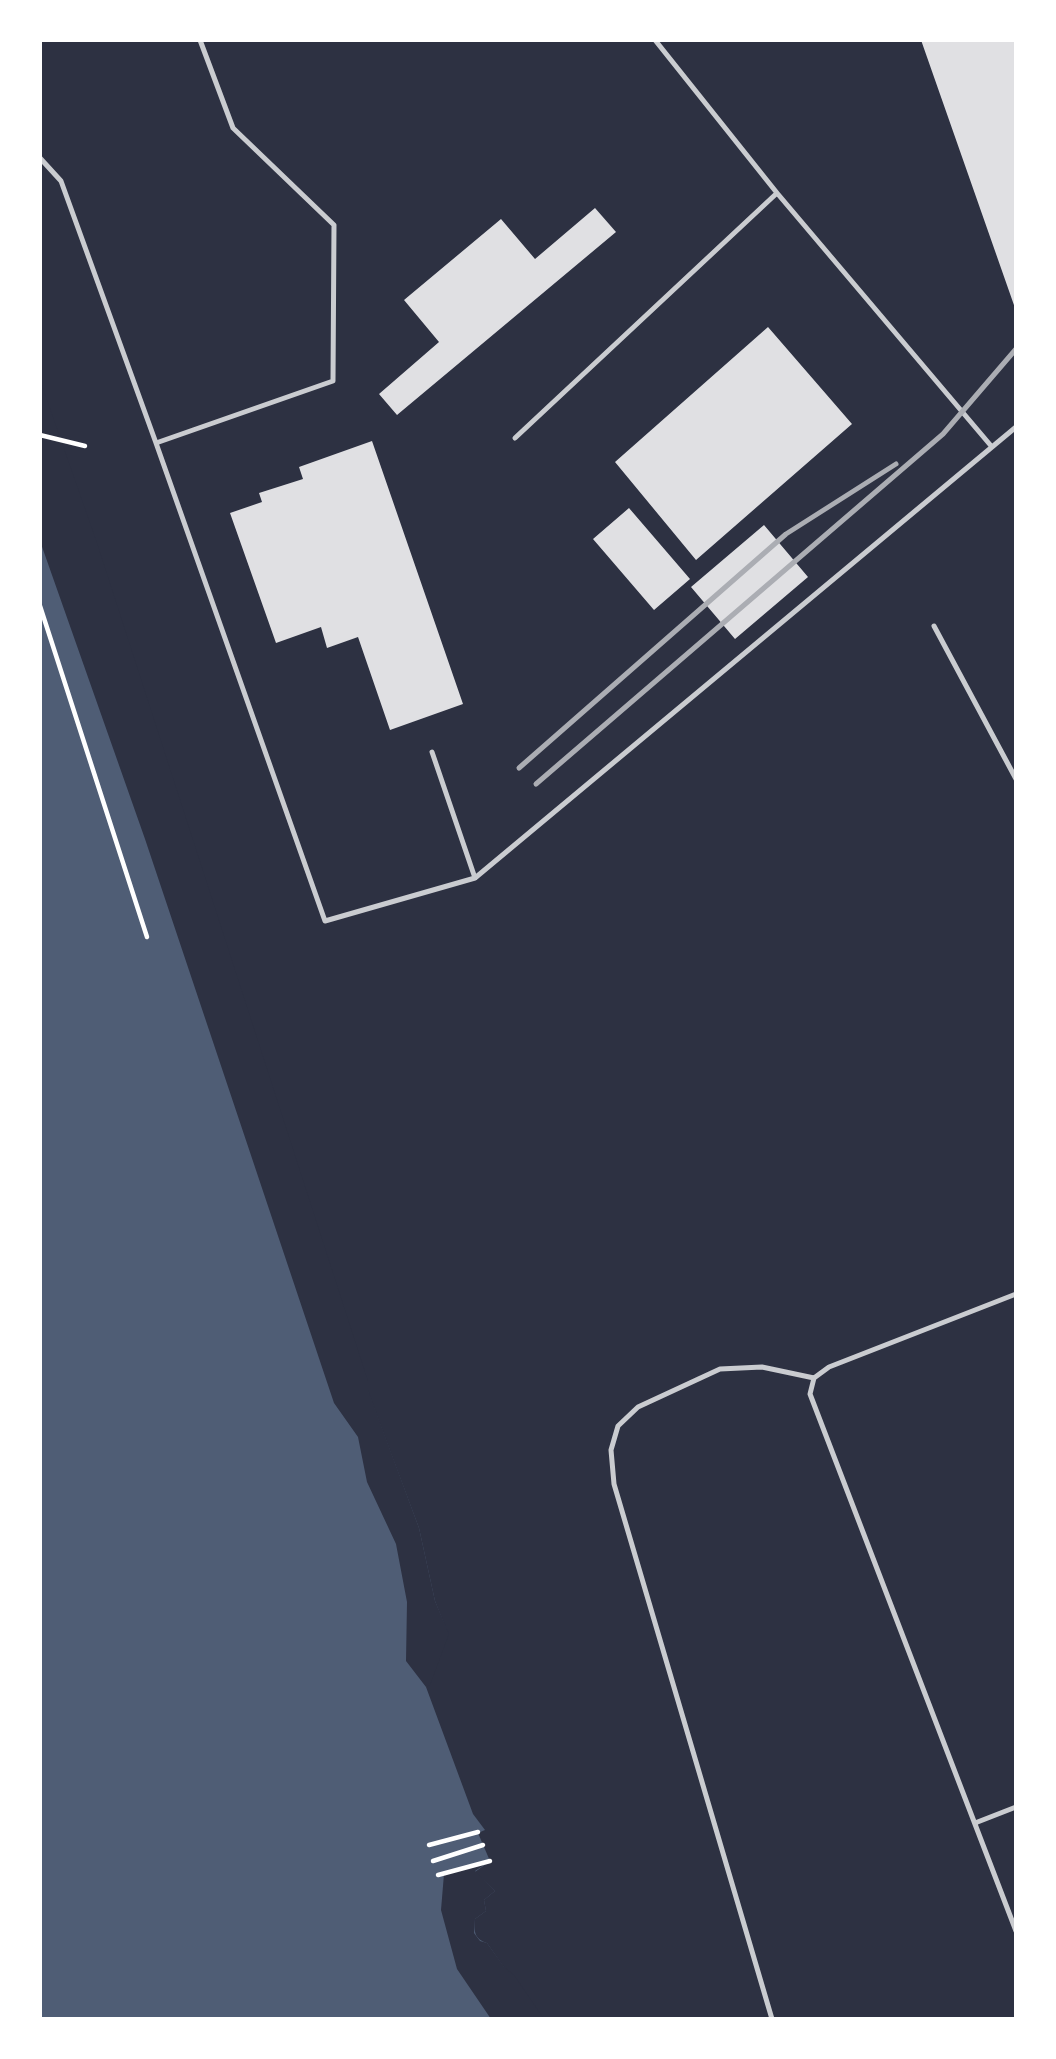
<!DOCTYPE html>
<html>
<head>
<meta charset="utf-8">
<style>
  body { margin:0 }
  #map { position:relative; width:1056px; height:2059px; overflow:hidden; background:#2d3142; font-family:"Source Sans 3",sans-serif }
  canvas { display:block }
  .frame { position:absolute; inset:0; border:42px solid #fff; pointer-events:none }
</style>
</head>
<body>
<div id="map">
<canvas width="1056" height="2059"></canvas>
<div class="frame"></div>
</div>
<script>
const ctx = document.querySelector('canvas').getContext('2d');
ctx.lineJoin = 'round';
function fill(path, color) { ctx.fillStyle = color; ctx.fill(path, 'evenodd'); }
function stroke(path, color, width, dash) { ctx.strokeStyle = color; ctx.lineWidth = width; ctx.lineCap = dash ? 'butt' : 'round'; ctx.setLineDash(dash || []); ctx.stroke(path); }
const water = new Path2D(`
  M40 384 361 1373 419 1528 435 1601 447 1631 426 1687 473 1814 485 1830 478 1833 490 1861 475 1872 495 1891 484 1900 486 1911 475 1919C474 1931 474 1939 487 1943L540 2019H40Z`);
const pier = new Path2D(`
  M40 380 97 543 368 1381V1390L419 1528 435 1601 449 1634 430 1685 426 1687 406 1661 407 1602 396 1544 367 1482 358 1437 334 1403 145 839 40 541Z
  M490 1861 475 1871 495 1891 484 1900 486 1911 475 1919 474 1933 480 1941 487 1943 505 1968 514 1975 544 2019H491L457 1969 441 1910 444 1874Z`);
const building = new Path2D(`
  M921 40H1016V308H1015Z
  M595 208 616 232 397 415 379 394 439 342 404 300 501 219 535 259Z
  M768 327 852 424 696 560 615 462Z
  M372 441 463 704 390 730 358 637 327 648 321 627 276 643 230 513 262 502 259 493 303 479 299 467Z
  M629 508 690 579 654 610 593 539Z
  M764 525 808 577 735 639 691 587Z`);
const path = new Path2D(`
  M40 435 85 446
  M40 606 147 937
  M429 1845 478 1832
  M433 1861 483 1845
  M438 1875 490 1861`);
const service = new Path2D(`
  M200 40 233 128 334 225 333 381 156 443 325 921 475 878 1016 427
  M655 40 777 193
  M40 158 61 181 156 443
  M515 438 777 193 992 447
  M934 626 1016 779
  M432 752 475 878
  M1016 1294 829 1367 814 1378 810 1394 1016 1931
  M975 1823 1016 1807
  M772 2019 614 1484 611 1450 618 1426 638 1407 720 1369 762 1367 814 1378`);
const rail = new Path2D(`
  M519 768 786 534 896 464
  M536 784 943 434 1016 349`);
fill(water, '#4f5d75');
fill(pier, '#2d3142');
fill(building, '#e0e0e3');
stroke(path, '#fff', 4.5);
stroke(service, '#caccd0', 5);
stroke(rail, '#abadb3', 5);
</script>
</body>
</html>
